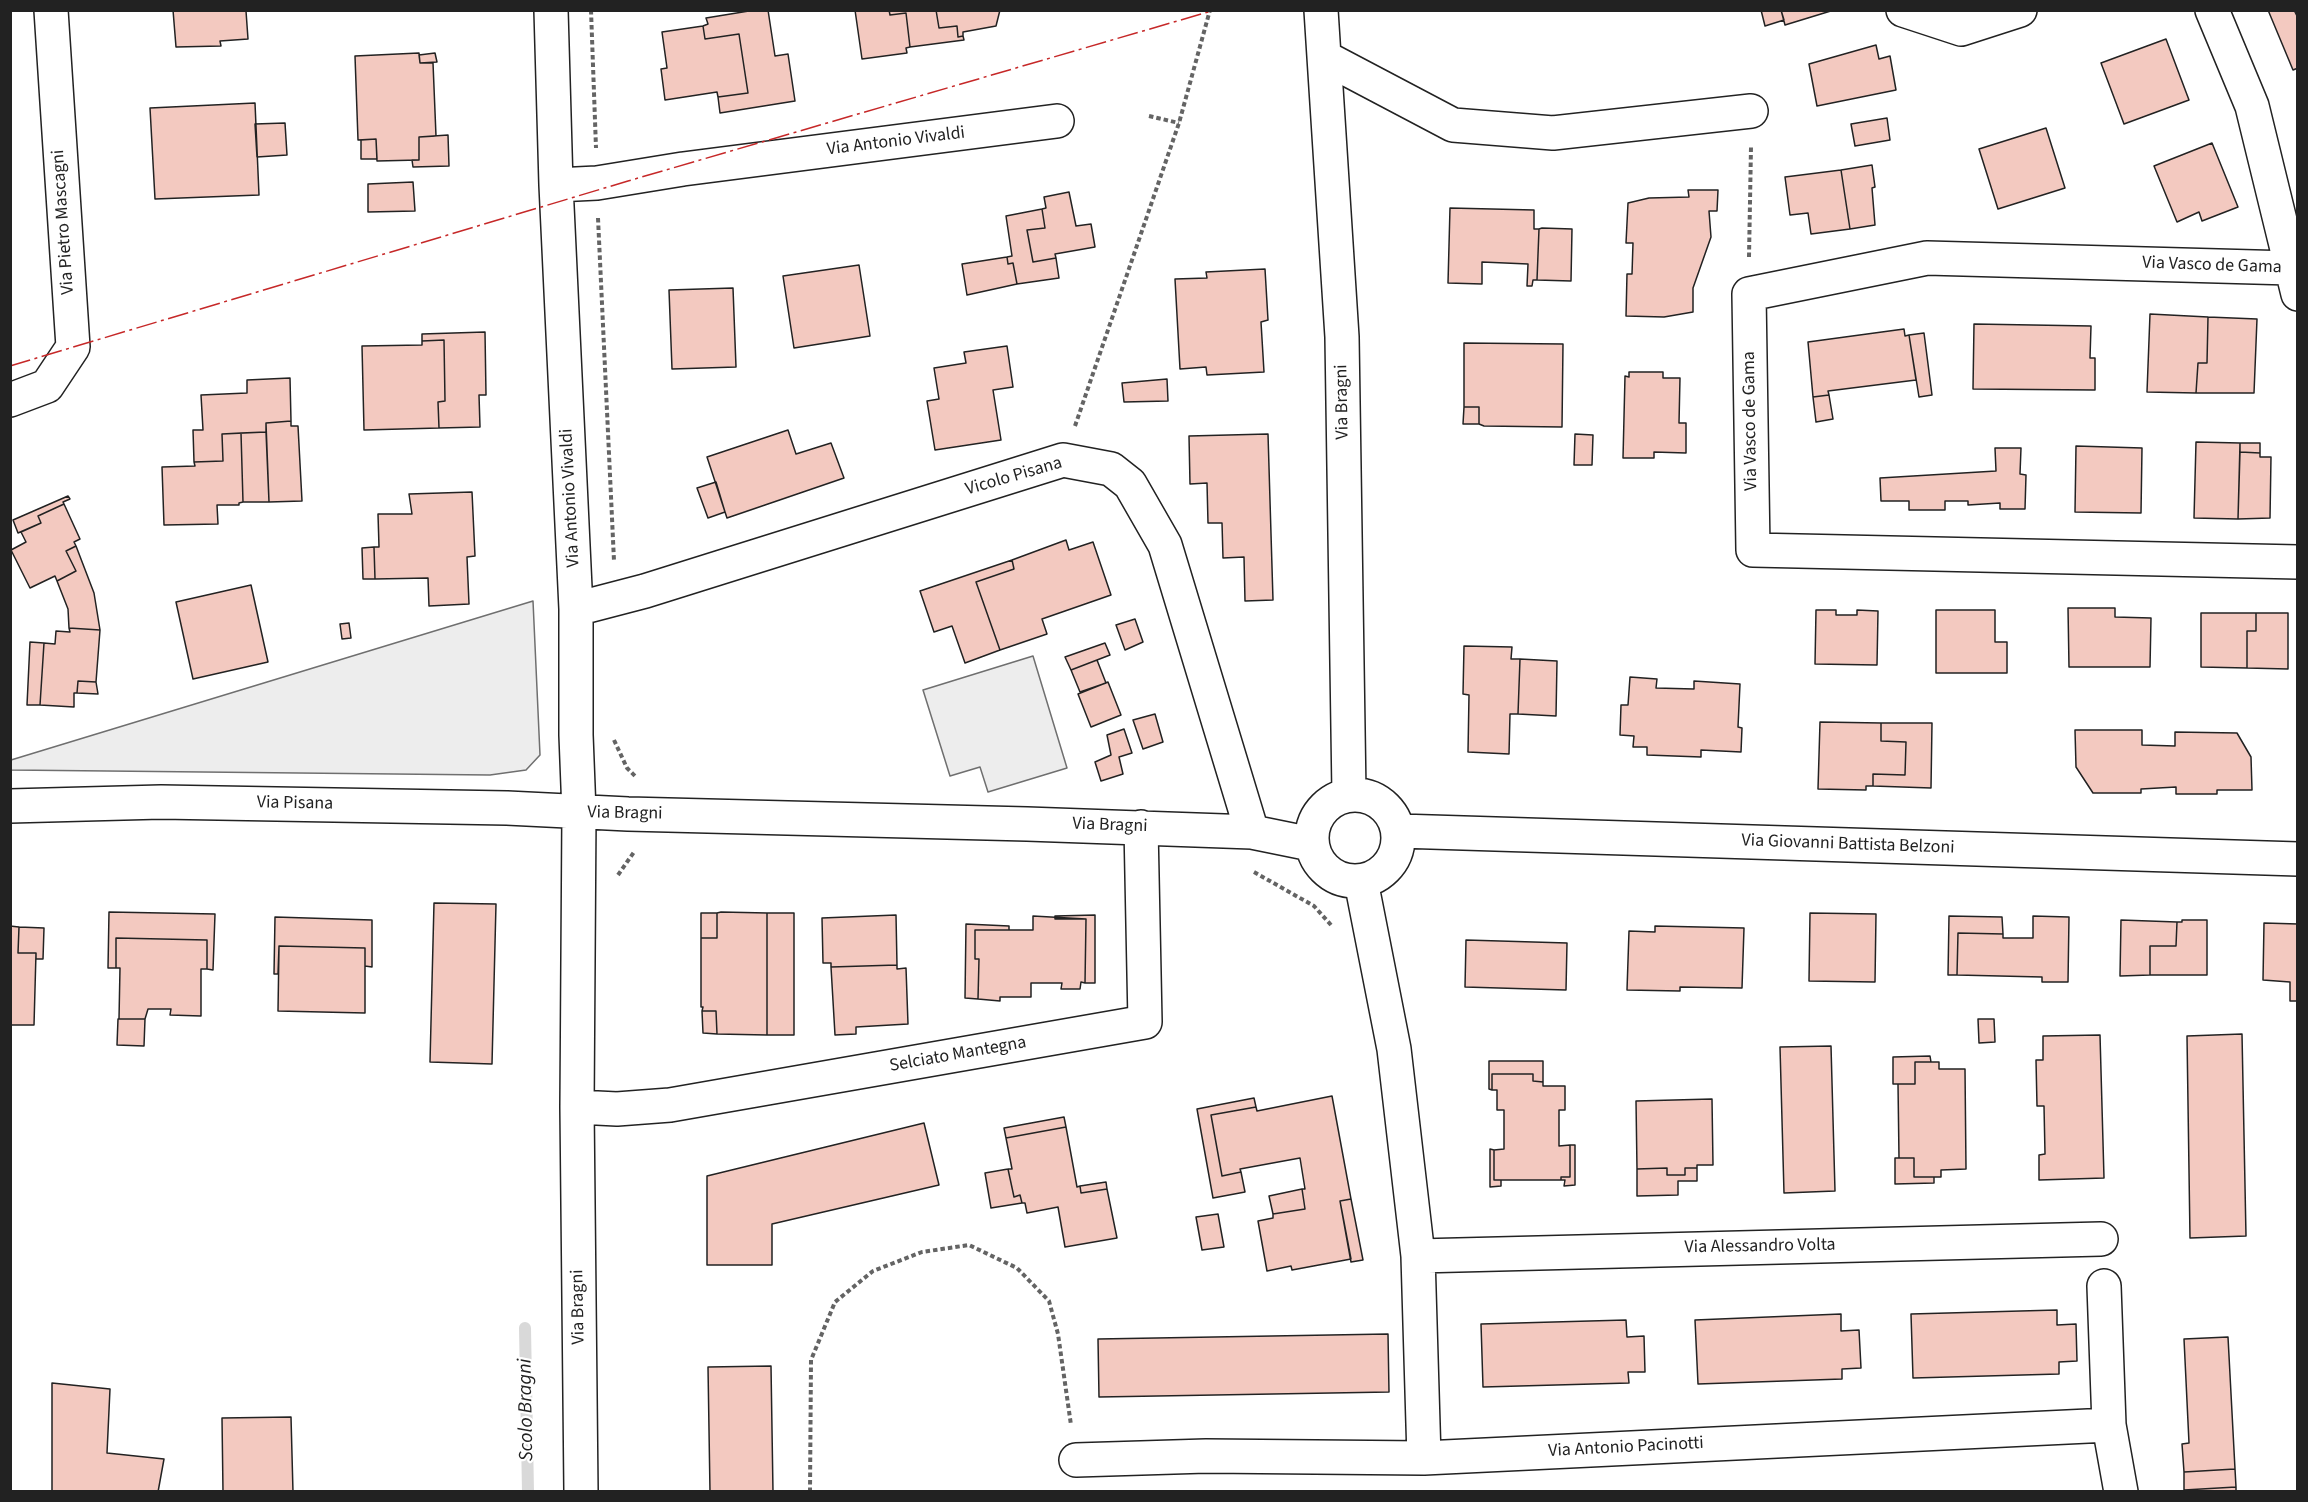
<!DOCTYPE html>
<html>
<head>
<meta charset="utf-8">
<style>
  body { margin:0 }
  #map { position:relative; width:2308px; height:1502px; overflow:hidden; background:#fff; font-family:"Source Sans 3",sans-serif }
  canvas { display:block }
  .frame { position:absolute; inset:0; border:12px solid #222; pointer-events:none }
</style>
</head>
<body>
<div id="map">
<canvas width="2308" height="1502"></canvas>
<div class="frame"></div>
</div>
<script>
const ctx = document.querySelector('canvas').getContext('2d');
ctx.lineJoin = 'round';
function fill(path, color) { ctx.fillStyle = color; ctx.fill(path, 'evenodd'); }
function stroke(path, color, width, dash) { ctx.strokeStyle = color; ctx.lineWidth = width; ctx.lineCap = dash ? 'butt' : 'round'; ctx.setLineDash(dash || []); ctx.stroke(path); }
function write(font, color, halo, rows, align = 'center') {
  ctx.font = font + ' "Source Sans 3",sans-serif'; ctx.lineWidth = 4.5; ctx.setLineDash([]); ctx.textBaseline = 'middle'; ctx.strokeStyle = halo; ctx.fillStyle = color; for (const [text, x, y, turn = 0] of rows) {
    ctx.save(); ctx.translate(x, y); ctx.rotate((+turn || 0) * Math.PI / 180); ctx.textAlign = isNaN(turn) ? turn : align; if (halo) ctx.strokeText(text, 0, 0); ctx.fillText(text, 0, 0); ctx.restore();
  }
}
const parking = new Path2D(`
  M533 601 540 755 526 770 490 775 11 770V760Z
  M1033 656 1067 768 988 792 980 767 950 776 923 690Z`);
const stream = new Path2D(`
  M525 1328 528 1492`);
const building = new Path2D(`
  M173 10H249L246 11 248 39 220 41 221 46 176 47Z
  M755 10H768L775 56 788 54 795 101 720 113 718 97 748 93 739 34 705 39 703 26 708 24 706 18Z
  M855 10H889L890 15 906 13 910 47 906 48 907 53 862 59Z
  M889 10H936L939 28 957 26 958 37 963 36 964 40 910 47 906 13 890 15Z
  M936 10H1000L996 26 963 32V36L958 37 957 26 939 28Z
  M1761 10H1781L1784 20 1765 26Z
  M1781 10H1834L1785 25Z
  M2268 10H2294L2298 18V68L2293 70Z
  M703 26 705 39 739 34 748 93 718 97 717 92 665 100 661 69 667 68 662 32Z
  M2166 39 2189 100 2124 124 2101 63Z
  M1876 45 1879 59 1890 56 1896 90 1817 106 1809 64Z
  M419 53 420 63H433L436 136 419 137V160L377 161 376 139 358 140 355 56Z
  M435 53 437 62 420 63 419 55Z
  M255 103 259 195 155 199 150 108Z
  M1887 118 1890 140 1855 146 1851 124Z
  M285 123 287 155 257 157 255 124Z
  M2046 128 2065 188 1998 209 1979 149Z
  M448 135 449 166 413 167 412 160H419V137Z
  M376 139 377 159H361V140Z
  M2212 143 2238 207 2202 221 2199 212 2177 222 2154 166Z
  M1872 165 1875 187 1872 188 1875 225 1850 229 1841 170Z
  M1841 170 1850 229 1811 234 1808 213 1790 215 1785 177Z
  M413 182 415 211 368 212V184Z
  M1688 190H1718L1717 211H1709L1711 237 1693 288V312L1664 317 1626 316 1627 274H1632L1633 243H1626L1628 203 1649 198 1689 197Z
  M1069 192 1076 226 1091 224 1095 247 1055 254 1056 258 1033 262 1027 230 1045 228 1042 209 1046 208 1044 197Z
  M1450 208 1534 210V229H1539L1537 280H1533L1532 286H1527L1528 264 1482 262V284L1448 283Z
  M1042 209 1045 228 1027 230 1033 262 1056 258 1059 278 1017 284 1013 263 1008 264 1007 257 1012 256 1006 216Z
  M1542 228 1572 229 1571 281 1537 280 1539 229Z
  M1007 257 1008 264 1013 263 1017 284 967 295 962 264Z
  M859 265 870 336 794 348 783 276Z
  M1265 269 1268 320 1261 322 1264 372 1207 375 1206 367 1180 369 1175 279 1207 278 1206 272Z
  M733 288 736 367 672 369 669 290Z
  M2150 314 2208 317 2207 363H2198L2196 393 2147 392Z
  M2208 317 2257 319 2254 393H2196L2198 363H2207Z
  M1974 324 2091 326 2090 358H2095V390L1973 389Z
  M1904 329 1905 336 1909 335 1916 380 1828 391 1829 395 1813 397 1808 342Z
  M485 332 486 395H479L480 427 439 428 438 402 445 401 444 340 422 341V334Z
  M1924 333 1932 395 1919 397 1909 335Z
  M444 340 445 401 438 402 439 428 364 430 362 346 422 345V341Z
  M1464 343 1563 344 1562 427 1484 426 1479 424V407H1464Z
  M1007 346 1013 387 993 390 1001 440 935 450 927 401 939 399 934 368 966 363 964 352Z
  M1629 372H1663V378H1680L1679 423H1686V453L1654 452V458H1623L1625 376 1629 377Z
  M290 378 291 421 266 423V432L222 434 223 461 194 462 193 430H203L201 395 247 393V380Z
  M1167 379 1168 401 1124 402 1122 383Z
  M1829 395 1833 419 1816 422 1813 397Z
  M1464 407H1479V424H1463Z
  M291 421V426H298L302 501 269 502 266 423Z
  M788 430 796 454 831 443 844 478 727 518 707 457Z
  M266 432 269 502H243L241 433Z
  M241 433 243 502 239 503V505H217L218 524 164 525 162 467 195 466 194 462 223 461 222 434Z
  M1268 434 1273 600 1245 601 1244 557 1223 558 1222 523H1208L1207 483 1190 484 1189 436Z
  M1575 434 1593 435 1592 465H1574Z
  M2196 442 2240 443 2238 519 2194 518Z
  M2240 443H2260V453L2240 452Z
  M2076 446 2142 448 2141 513 2075 512Z
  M1995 448H2021L2020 474 2026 475 2025 509H2000V503L1968 505V501H1945V510H1909V501H1881L1880 478 1996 471Z
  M2240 452 2260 453V457H2271L2270 518 2238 519Z
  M716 482 725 512 708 518 697 488Z
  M472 492 475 556 467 557 469 604 429 606 428 578 375 579 374 547H379L378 514H412L409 494Z
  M68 496 70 499 63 502 64 504 38 516 41 523 18 533 13 520Z
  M64 504 80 539 74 542 76 546 66 551 76 571 57 581 55 576 30 588 11 550 26 542 21 532 41 523 38 516Z
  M1066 540 1069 550 1093 542 1111 595 1042 619 1047 634 1000 650 976 582 1014 569 1012 560Z
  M76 546 94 593 100 630 69 628 68 609 57 581 76 571 66 551Z
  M374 547 375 579H363L362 548Z
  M1012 560 1014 569 976 582 1000 650 965 663 952 626 934 632 920 591Z
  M251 585 268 662 193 679 176 602Z
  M2068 608H2115V617L2151 618 2150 667H2069Z
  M1816 610H1836V615H1857V610L1878 611 1877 665 1815 664Z
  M1936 610H1995V642H2007V673H1936Z
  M2201 613H2256V631H2247V668L2201 667Z
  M2256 613H2288V669L2247 668V631H2256Z
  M1135 619 1143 642 1125 650 1116 625Z
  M349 623 351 638 342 639 340 624Z
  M69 628 100 630 96 682 78 681 77 693H74V707L40 705 44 643 55 644 56 631 70 632Z
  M30 642 44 643 40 705H27Z
  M1105 643 1110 655 1071 670 1065 657Z
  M1464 646 1512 647 1511 659H1520L1518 714H1510L1509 754 1468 752 1469 695 1463 694Z
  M1520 659 1557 661 1556 716 1518 714Z
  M1097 660 1106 683 1080 692 1071 670Z
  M1630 677 1657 679 1656 688 1694 689V681L1740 684 1738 727 1742 728 1741 752 1701 750V757L1647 755V747H1633L1634 736 1620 735 1621 705H1628Z
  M78 681 96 682 98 694 77 693Z
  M1108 682 1121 715 1091 727 1078 694Z
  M1155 714 1163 742 1143 749 1133 720Z
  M1820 722 1881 723V741L1906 742 1905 775 1873 774V786H1866V790L1818 789Z
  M1881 723H1932L1931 788 1873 786V774L1905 775 1906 742 1881 741Z
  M1124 729 1132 753 1119 757 1123 774 1101 781 1095 762 1111 755 1107 735Z
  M2075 730H2142V745L2175 746V732L2237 733 2251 757 2252 790H2217V794H2176V787L2141 789V793H2093L2076 767Z
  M434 903 496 904 492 1064 430 1062Z
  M109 912 215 914 213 970 207 969V940L116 938V968H108Z
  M721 912 767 913V1035L717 1034 716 1011H702L703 1007H701V938H717V913Z
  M701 913H717V938H701Z
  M767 913H794V1035H767Z
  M1810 913 1876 914 1875 982 1809 981Z
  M896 915 897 965 831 967V963H823L822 918Z
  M1095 915V983H1085L1086 919H1055V916Z
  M1033 916 1086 919 1085 983 1081 982 1080 989H1061L1062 983H1031V997H1000V1001L978 999 979 959H975V930H1033Z
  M1949 916 2002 917 2003 934 1958 933 1957 975H1948Z
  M2033 916 2069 917 2068 982H2042V977L1957 975 1958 933 2003 934V938H2033Z
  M275 917 372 920V967L365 966V948L279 946 278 974H274Z
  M2121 920 2177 922 2176 946H2150V975L2120 976Z
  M2182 920H2207V975H2150V946H2176L2177 922H2182Z
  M2264 923 2298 924V1001H2290V982L2263 980Z
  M966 924 1009 926V930H975V959H979L978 999 965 998Z
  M10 926 19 927 18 953H36L34 1025H10Z
  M1655 926 1744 928 1742 988 1680 987V991L1627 990 1629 931 1655 932Z
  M19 927 44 928 43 959H36V953H18Z
  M116 938 207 940V969H201V1016L170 1015 171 1009H148L145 1019H119L120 968H116Z
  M1466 940 1567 943 1566 990 1465 987Z
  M279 946 365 948V1013L278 1011Z
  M897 965V969L906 968 908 1024 856 1027V1034L835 1035 831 967Z
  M702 1011H716L717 1034 703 1033Z
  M118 1019H145L144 1046 117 1045Z
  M1978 1019H1994L1995 1042 1979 1043Z
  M2242 1034 2246 1236 2190 1238 2187 1036Z
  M2100 1035 2104 1178 2039 1180V1155L2045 1154 2044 1106H2037L2036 1060H2043V1036Z
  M1831 1046 1835 1191 1784 1193 1780 1047Z
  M1930 1056 1931 1062H1915V1084H1893V1057Z
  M1489 1061H1543V1082L1533 1081V1074H1492V1090L1489 1089Z
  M1915 1062H1939V1069H1965L1966 1169 1941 1170V1177H1914V1158H1899L1898 1084H1915Z
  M1492 1074H1533V1081L1543 1082V1086H1565V1110H1559V1146L1570 1145V1177H1561V1180H1494V1150L1504 1149V1110H1497V1090H1492Z
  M1332 1096 1351 1199 1340 1201 1351 1259 1292 1270 1291 1266 1267 1271 1258 1221 1273 1218V1214L1305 1209 1302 1189H1305L1300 1158 1240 1169 1241 1172 1222 1176 1211 1115 1256 1107 1257 1111Z
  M1254 1098 1256 1107 1211 1115 1222 1176 1241 1172 1245 1192 1213 1198 1197 1109Z
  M1712 1099 1713 1165H1697V1168H1685V1175H1667V1168L1637 1169 1636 1101Z
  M1064 1117 1066 1127 1006 1138 1004 1128Z
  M924 1123 939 1185 772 1224V1265H707V1176Z
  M1066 1127 1077 1187 1080 1186 1081 1193 1107 1189 1117 1238 1065 1247 1058 1207 1027 1213 1025 1203H1022L1020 1195 1014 1197 1008 1169H1012L1006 1138Z
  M1570 1145H1575V1185L1564 1186 1565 1180H1561V1177H1570Z
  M1490 1149 1494 1150V1180H1501V1186L1490 1187Z
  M1895 1158H1914V1177H1934V1183L1895 1184Z
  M1667 1168V1175H1685V1168H1697V1181H1678V1195L1637 1196V1169Z
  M1008 1169 1014 1197 1020 1195 1022 1203 991 1208 985 1173Z
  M1106 1182 1107 1189 1081 1193 1080 1186Z
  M1302 1189 1305 1209 1273 1214 1269 1196Z
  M1351 1199 1363 1260 1351 1262 1340 1201Z
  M1218 1214 1224 1247 1202 1250 1196 1217Z
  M2057 1310V1325L2076 1324 2077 1361 2059 1362V1374L1913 1378 1911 1314Z
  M1841 1314V1331L1859 1330 1861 1368 1842 1369V1379L1698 1384 1695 1320Z
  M1626 1320 1627 1337 1644 1336 1645 1372H1628L1629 1383 1483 1387 1481 1324Z
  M1388 1334 1389 1392 1099 1397 1098 1339Z
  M2228 1337 2235 1469 2184 1472 2182 1444 2189 1443 2184 1339Z
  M771 1366 773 1492H710L708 1367Z
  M52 1383 110 1389 107 1453 164 1459 158 1492H52Z
  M291 1417 293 1492H223L222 1418Z
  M2235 1469 2236 1487 2184 1490V1472Z
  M2236 1487V1492H2185L2184 1490Z`);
const path = new Path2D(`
  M591 10 596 148
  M1149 116 1179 123
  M598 218 614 561
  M1749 257 1751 147
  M1075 426 1179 123 1210 10
  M614 740 627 768 636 777
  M1254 872 1314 906 1331 925
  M618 875 634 852
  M810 1492 811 1360 835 1302 873 1271 922 1252 969 1245 1017 1268 1049 1301 1058 1334 1071 1425`);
const minor = new Path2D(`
  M551 10 556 185 576 609V735L579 812 577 1107 581 1492
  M1321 10 1342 337 1349 794
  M1903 10 1961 29 2020 10
  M2212 10 2252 106 2298 294
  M1324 57 1453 125 1553 133 1751 111
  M556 185 597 183 683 169 1057 121
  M2291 268 1927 258 1749 294 1753 550 2298 562
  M10 400 47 386 73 347 51 10
  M576 609 645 591 1063 460 1111 469 1130 484 1165 545 1252 832
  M1312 838a43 43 0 1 1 86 0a43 43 0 1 1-86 0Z
  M10 806 161 802 507 808 628 814 1027 824 1252 832 1311 844
  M1399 831 2298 859
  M1361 881 1394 1049 1418 1256 1424 1458
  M577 1107 617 1109 670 1105 1145 1022 1141 827
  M1418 1256 2101 1239
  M2104 1286 2109 1425 2121 1492
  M1076 1460 1206 1456 1424 1458 2109 1425`);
const power = new Path2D(`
  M10 366 628 181 1215 10`);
const streetNames = [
  ["Via Antonio Vivaldi",896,142,-7],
  ["Via Pietro Mascagni",64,222,-94],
  ["Via Vasco de Gama",2212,266,2],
  ["Via Bragni",1343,402,-91],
  ["Via Vasco de Gama",1751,421,-91],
  ["Vicolo Pisana",1014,477,-16],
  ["Via Antonio Vivaldi",571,498,-93],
  ["Via Pisana",295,804,1],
  ["Via Bragni",625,814,1],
  ["Via Bragni",1110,826,2],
  ["Via Giovanni Battista Belzoni",1848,845,2],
  ["Selciato Mantegna",958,1055,-10],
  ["Via Alessandro Volta",1760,1247,-1],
  ["Via Bragni",579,1307,-91],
  ["Via Antonio Pacinotti",1626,1448,-3]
];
const waterNames = [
  ["Scolo Bragni",527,1410,-91]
];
fill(parking, '#ededed');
stroke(parking, '#6f6f6f', 1.5);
stroke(stream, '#d9d9d9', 12);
fill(building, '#f3c9c0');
stroke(building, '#222', 1.5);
stroke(minor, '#222', 36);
stroke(path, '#646464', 4, [4.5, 3]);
stroke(minor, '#fff', 33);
stroke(power, '#c62828', 1.5, [21, 4.5, 3, 4.5]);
write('18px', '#222', '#fff', streetNames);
write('italic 20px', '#222', '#fff', waterNames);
</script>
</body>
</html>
